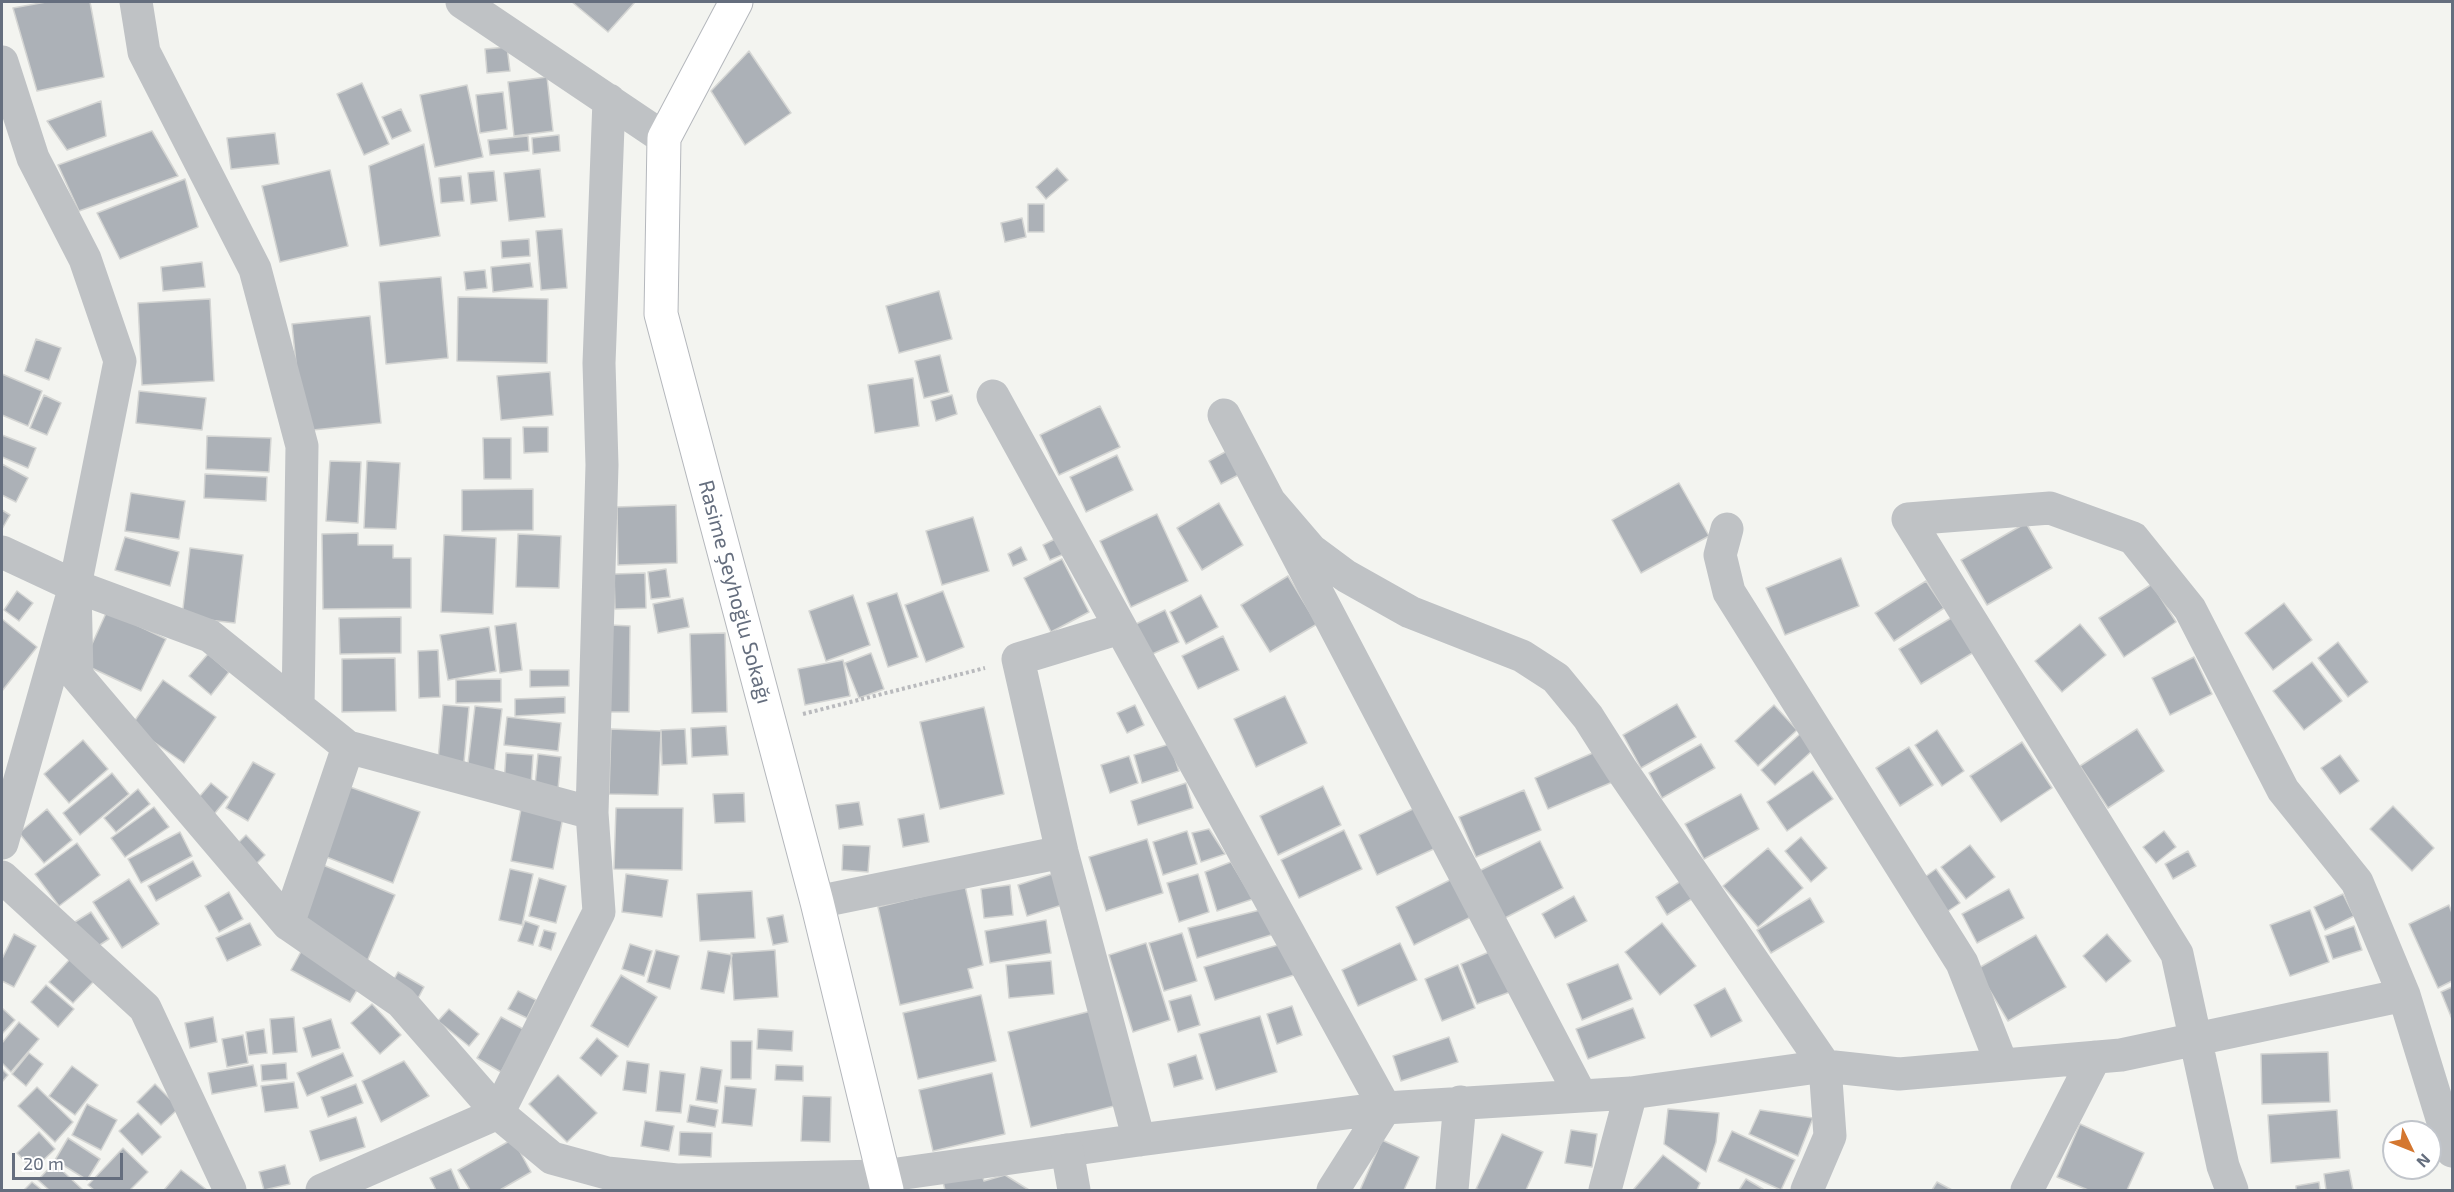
<!DOCTYPE html>
<html>
<head>
<meta charset="utf-8">
<style>
  body { margin:0 }
  #map { position:relative; width:2454px; height:1192px; overflow:hidden; background:#f3f4f0; font-family:"Exo 2",sans-serif }
  canvas { display:block }
  .frame { position:absolute; inset:0; border:3px solid #656e7e; pointer-events:none }
  .north { position:absolute; left:2382px; top:1120px; width:60px; height:60px; box-sizing:border-box; background:#fff; border:2px solid #c1c5cb; border-radius:50%; rotate:133deg; font-size:16px; font-weight:700; line-height:24px; text-align:center; color:#656e7e }
  .north::after { content:''; display:block; margin:auto; width:21px; height:27px; background:#d47730; clip-path:polygon(50% 0,100% 100%,50% 72%,0 100%) }
  .scale { position:absolute; left:12px; top:1153px; width:111px; height:27px; box-sizing:border-box; border:3px solid #656e7e; border-top:0; padding-left:8px; font-size:18px; line-height:21px; white-space:nowrap; color:#656e7e; -webkit-text-stroke:4px #fff; paint-order:stroke }
</style>
</head>
<body>
<div id="map">
<canvas width="2454" height="1192"></canvas>
<div class="frame"></div>
<div class="north">N</div>
<div class="scale">20 m</div>
</div>
<script>
const ctx = document.querySelector('canvas').getContext('2d');
ctx.lineJoin = 'round';
function fill(path, color) { ctx.fillStyle = color; ctx.fill(path, 'evenodd'); }
function stroke(path, color, width, dash) { ctx.strokeStyle = color; ctx.lineWidth = width; ctx.lineCap = dash ? 'butt' : 'round'; ctx.setLineDash(dash || []); ctx.stroke(path); }
function write(font, color, halo, rows, align = 'center') {
  ctx.font = font + ' "Exo 2",sans-serif'; ctx.lineWidth = 6; ctx.setLineDash([]); ctx.textBaseline = 'middle'; ctx.strokeStyle = halo; ctx.fillStyle = color; for (const [text, x, y, turn = 0] of rows) {
    ctx.save(); ctx.translate(x, y); ctx.rotate((+turn || 0) * Math.PI / 180); ctx.textAlign = isNaN(turn) ? turn : align; if (halo) ctx.strokeText(text, 0, 0); ctx.fillText(text, 0, 0); ctx.restore();
  }
}
const building = new Path2D(`
  M46 2H90L104 77 37 91 13 8Z
  M572 2H635L608 32Z
  M507 47 510 71 487 73 485 49Z
  M749 51 791 113 745 145 711 91Z
  M547 77 553 131 514 136 508 82Z
  M362 83 389 144 364 155 337 94Z
  M467 85 483 157 435 167 420 95Z
  M503 92 507 129 480 133 476 95Z
  M101 101 106 136 67 150 47 121Z
  M401 109 411 131 392 139 382 117Z
  M152 131 178 176 79 211 58 165Z
  M275 133 279 164 231 169 227 138Z
  M559 135 560 151 533 154 532 138Z
  M528 136 529 151 490 155 488 140Z
  M424 144 440 236 380 246 369 166Z
  M1057 168 1068 180 1046 199 1036 187Z
  M540 169 545 217 509 221 504 173Z
  M330 170 348 246 280 262 262 186Z
  M494 171 497 201 471 204 468 173Z
  M461 176 464 201 441 203 439 178Z
  M185 179 198 227 120 259 97 213Z
  M1028 204H1044V232H1028Z
  M1022 218 1026 237 1005 242 1001 223Z
  M562 229 567 288 541 290 536 231Z
  M529 239 530 256 502 258 501 241Z
  M202 262 205 287 163 291 161 267Z
  M530 263 533 287 493 292 491 267Z
  M485 270 487 288 466 290 464 272Z
  M441 277 448 358 386 364 379 282Z
  M939 291 952 339 899 353 886 306Z
  M458 297 548 299 547 363 457 361Z
  M210 299 214 381 142 385 138 303Z
  M370 316 381 423 303 431 292 324Z
  M36 339 61 348 49 380 25 371Z
  M940 355 949 392 924 398 915 361Z
  M550 372 553 415 501 420 497 376Z
  M2 374 42 391 28 426 2 415Z
  M913 378 919 426 875 433 868 385Z
  M139 391 206 398 202 430 136 423Z
  M44 395 61 403 47 435 30 428Z
  M952 395 957 414 936 421 931 401Z
  M1100 406 1120 447 1059 475 1040 435Z
  M523 427H548V452L524 453Z
  M2 435 36 448 28 468 2 457Z
  M207 436 271 438 269 472 206 469Z
  M483 438H511V479H484Z
  M1234 447 1246 471 1221 484 1209 461Z
  M1117 455 1133 490 1086 512 1070 477Z
  M330 461 361 462 358 523 326 521Z
  M367 461 400 463 396 529 364 528Z
  M2 464 28 478 16 502 2 495Z
  M205 474 267 477 266 501 204 498Z
  M1679 483 1709 536 1641 573 1612 520Z
  M533 489V530L462 531V490Z
  M131 493 185 501 179 539 125 531Z
  M1219 503 1243 545 1202 570 1177 528Z
  M676 505 677 563 618 565 617 507Z
  M2 510 10 515 2 529Z
  M1157 514 1188 581 1131 607 1100 541Z
  M973 517 989 571 942 585 926 531Z
  M2026 523 2052 568 1987 605 1961 560Z
  M358 533V545H393V558H411V608L323 609 322 534Z
  M518 534 561 536 559 588 516 587Z
  M444 535 496 538 493 614 441 612Z
  M125 537 179 552 170 586 115 570Z
  M1059 537 1066 553 1050 560 1043 545Z
  M1021 547 1027 560 1013 566 1008 554Z
  M190 548 243 555 235 623 182 617Z
  M1841 558 1859 606 1785 635 1766 588Z
  M1062 559 1089 612 1051 632 1024 578Z
  M666 569 670 597 651 599 648 572Z
  M645 573 646 608 615 609 614 574Z
  M1288 576 1317 624 1270 652 1241 605Z
  M1926 581 1944 608 1894 641 1875 613Z
  M2152 584 2176 622 2124 657 2099 618Z
  M17 591 33 603 19 621 4 610Z
  M943 591 964 647 926 662 905 605Z
  M897 593 918 657 888 667 867 603Z
  M853 595 870 645 826 661 809 611Z
  M1201 595 1218 627 1186 644 1170 612Z
  M683 598 689 627 658 633 653 604Z
  M2284 603 2312 640 2273 670 2245 633Z
  M1165 610 1179 642 1150 655 1136 624Z
  M107 611 166 639 141 691 83 664Z
  M1958 614 1979 649 1921 684 1899 649Z
  M401 617V653L340 654 339 618Z
  M2 619 37 647 2 691Z
  M516 623 522 670 500 673 495 626Z
  M2080 624 2106 655 2062 692 2035 661Z
  M611 625 630 626 629 712H610Z
  M489 627 496 671 448 680 440 635Z
  M725 633 727 712 692 713 690 634Z
  M1223 636 1239 670 1198 689 1182 656Z
  M2338 642 2368 682 2348 697 2318 658Z
  M438 650 440 697 419 698 418 651Z
  M871 653 884 689 859 698 845 663Z
  M208 654 229 672 211 695 189 676Z
  M2194 657 2212 694 2170 715 2152 678Z
  M395 658 396 711 342 712V659Z
  M843 660 850 696 805 705 798 669Z
  M2312 662 2342 701 2304 730 2273 691Z
  M530 670H569V686L530 687Z
  M501 679V702L456 703V680Z
  M163 680 216 717 184 763 131 726Z
  M1285 696 1307 743 1256 767 1234 719Z
  M565 697V713L515 716V699Z
  M1677 704 1696 737 1641 768 1623 735Z
  M443 705 469 707 464 762 438 760Z
  M1135 705 1144 725 1127 733 1117 713Z
  M1774 705 1797 730 1758 766 1735 741Z
  M475 706 502 709 494 774 467 772Z
  M984 707 1004 794 940 809 920 722Z
  M507 717 561 723 558 751 504 745Z
  M726 726 728 755 692 757 691 728Z
  M611 729 661 731 658 795 609 794Z
  M685 729 687 764 662 765 661 730Z
  M2137 729 2164 771 2108 808 2080 766Z
  M1937 730 1964 771 1942 786 1915 745Z
  M1800 734 1814 749 1775 785 1761 770Z
  M83 740 108 769 69 803 44 774Z
  M2022 742 2052 788 2001 822 1970 776Z
  M1170 744 1179 771 1142 783 1134 755Z
  M1701 744 1715 768 1662 798 1649 773Z
  M1909 747 1933 785 1900 806 1876 768Z
  M1602 749 1615 781 1548 809 1535 778Z
  M506 753 533 755 531 786 504 784Z
  M538 754 561 757 558 789 535 786Z
  M2340 755 2359 781 2340 794 2321 768Z
  M1129 756 1138 783 1110 793 1101 765Z
  M253 762 275 774 248 821 226 808Z
  M1813 771 1833 799 1787 831 1767 802Z
  M112 773 129 794 80 835 63 813Z
  M211 783 228 797 211 818 194 803Z
  M1186 783 1193 808 1138 825 1131 801Z
  M1323 786 1341 825 1278 855 1260 816Z
  M350 787 420 812 393 883 324 856Z
  M138 789 150 804 116 832 104 818Z
  M1524 790 1541 830 1476 857 1459 817Z
  M744 793 745 822 715 823 713 794Z
  M1741 794 1759 829 1704 859 1685 824Z
  M859 802 863 825 839 829 836 805Z
  M1419 806 1438 847 1377 875 1359 835Z
  M2393 806 2434 848 2412 871 2370 829Z
  M154 807 169 827 125 857 111 838Z
  M616 808H683L682 870 614 869Z
  M47 809 72 840 44 863 19 833Z
  M521 809 563 817 553 869 511 861Z
  M924 814 929 842 903 847 898 819Z
  M1209 829 1225 854 1201 862 1192 833Z
  M1344 830 1362 869 1299 898 1281 860Z
  M1187 831 1197 864 1163 875 1153 842Z
  M2164 831 2176 847 2156 863 2143 847Z
  M180 832 192 856 141 883 128 859Z
  M246 835 265 855 253 867 233 848Z
  M1801 837 1827 868 1811 882 1785 851Z
  M1147 839 1163 893 1106 911 1089 857Z
  M1540 841 1563 888 1501 920 1477 872Z
  M77 843 100 875 59 906 35 874Z
  M843 845 870 846 868 872 842 870Z
  M1970 845 1995 877 1966 899 1941 867Z
  M1768 848 1803 888 1758 927 1723 886Z
  M2188 851 2196 866 2173 879 2165 864Z
  M193 861 201 876 156 901 148 886Z
  M1231 862 1253 899 1217 911 1205 872Z
  M323 865 395 895 363 971 297 927Z
  M510 869 533 874 522 925 499 920Z
  M1936 869 1960 903 1939 917 1915 884Z
  M626 874 668 880 662 917 622 912Z
  M1052 874 1062 905 1027 916 1018 885Z
  M1198 874 1209 912 1179 922 1167 883Z
  M1456 877 1475 915 1414 945 1396 907Z
  M539 878 566 886 556 923 529 916Z
  M129 879 159 924 122 948 93 902Z
  M1681 881 1693 898 1667 915 1656 897Z
  M1010 885 1013 915 984 918 981 889Z
  M965 886 983 965 968 969 973 988 900 1005 878 907Z
  M2009 889 2024 918 1977 943 1962 914Z
  M752 891 755 938 700 941 697 894Z
  M229 892 243 919 219 932 205 906Z
  M2343 894 2354 916 2325 930 2314 907Z
  M1574 896 1587 921 1555 938 1542 914Z
  M1810 898 1824 922 1771 953 1757 930Z
  M2449 905 2452 913V981L2438 988 2409 924Z
  M1260 910 1274 934 1197 958 1188 928Z
  M2310 910 2329 962 2290 976 2270 925Z
  M91 912 109 939 89 952 70 925Z
  M783 915 788 942 773 945 767 918Z
  M1046 920 1051 953 990 963 985 931Z
  M525 921 539 926 533 945 518 941Z
  M250 923 261 945 227 961 216 938Z
  M1662 923 1696 966 1660 995 1625 952Z
  M2354 926 2362 950 2333 959 2325 936Z
  M544 930 556 933 551 950 539 946Z
  M1182 933 1197 981 1164 991 1149 943Z
  M14 934 36 946 14 987 2 981V959Z
  M2107 934 2131 961 2106 982 2083 956Z
  M2036 935 2066 987 2008 1021 1977 969Z
  M1146 943 1170 1020 1133 1032 1109 955Z
  M1400 943 1417 980 1358 1006 1342 970Z
  M630 944 652 951 644 976 622 969Z
  M1278 945 1297 974 1215 1000 1204 967Z
  M303 948 363 980 350 1002 291 970Z
  M656 950 679 956 670 989 647 982Z
  M775 950 778 997 734 1000 731 953Z
  M1494 950 1510 992 1477 1004 1461 964Z
  M708 951 732 955 724 993 701 989Z
  M71 958 95 980 73 1003 49 982Z
  M1051 961 1054 994 1009 998 1006 965Z
  M1618 964 1632 999 1582 1020 1567 984Z
  M1458 965 1475 1008 1442 1021 1425 979Z
  M398 972 424 987 415 1004 389 988Z
  M621 975 657 997 628 1047 591 1026Z
  M46 985 74 1009 58 1027 31 1002Z
  M2452 987V1019L2441 992Z
  M1725 988 1742 1021 1711 1037 1694 1005Z
  M518 991 536 1000 527 1018 508 1009Z
  M981 995 996 1061 918 1079 903 1013Z
  M1191 995 1200 1025 1178 1032 1169 1001Z
  M372 1004 401 1035 380 1054 351 1023Z
  M1292 1006 1302 1035 1277 1044 1267 1014Z
  M2 1008 15 1020 2 1034Z
  M1633 1008 1645 1038 1588 1059 1576 1029Z
  M449 1009 479 1034 469 1046 438 1021Z
  M1091 1011 1114 1106 1031 1127 1008 1032Z
  M1260 1016 1277 1072 1216 1090 1199 1034Z
  M213 1017 217 1042 190 1048 185 1023Z
  M294 1017 297 1052 273 1054 270 1019Z
  M501 1017 525 1030 501 1072 477 1058Z
  M331 1019 340 1048 312 1057 303 1028Z
  M19 1022 39 1039 11 1072 2 1063V1043Z
  M264 1029 267 1053 249 1055 246 1032Z
  M758 1029 793 1031 792 1051 757 1049Z
  M243 1035 248 1063 227 1067 222 1039Z
  M1449 1037 1458 1062 1401 1081 1393 1056Z
  M597 1038 618 1056 601 1076 580 1058Z
  M731 1041H752L751 1079H731Z
  M2328 1052 2330 1102 2262 1104 2261 1054Z
  M29 1053 43 1064 26 1086 12 1074Z
  M343 1053 353 1076 307 1096 297 1073Z
  M1196 1055 1203 1079 1174 1087 1168 1064Z
  M404 1061 429 1096 381 1122 362 1081Z
  M627 1061 649 1064 646 1093 623 1090Z
  M286 1063 287 1079 262 1081 261 1065Z
  M253 1065 257 1086 212 1094 208 1073Z
  M776 1065 803 1066V1081L775 1080Z
  M72 1066 98 1085 75 1115 49 1096Z
  M701 1067 722 1070 717 1103 696 1100Z
  M2 1069 8 1075 2 1082Z
  M660 1071 685 1074 681 1113 656 1111Z
  M992 1073 1005 1134 933 1151 919 1090Z
  M558 1075 597 1113 567 1142 529 1104Z
  M294 1082 298 1108 265 1112 261 1086Z
  M155 1084 179 1108 161 1125 137 1102Z
  M356 1084 363 1103 328 1117 321 1097Z
  M725 1086 756 1089 752 1126 722 1123Z
  M37 1087 73 1122 55 1142 18 1106Z
  M803 1096 831 1097 830 1142 801 1141Z
  M87 1104 117 1120 101 1150 72 1135Z
  M690 1105 718 1110 715 1127 687 1122Z
  M1668 1109 1719 1113 1716 1142 1706 1172 1664 1144Z
  M1760 1110 1813 1118 1798 1156 1749 1134Z
  M2337 1110 2340 1158 2271 1163 2268 1115Z
  M138 1113 161 1137 142 1155 119 1131Z
  M356 1117 365 1147 320 1161 310 1131Z
  M645 1121 674 1126 669 1151 641 1146Z
  M2080 1124 2144 1153 2127 1190H2088L2057 1177Z
  M1571 1130 1597 1134 1592 1167 1565 1163Z
  M1732 1131 1795 1160 1781 1190 1718 1161Z
  M39 1132 55 1149 33 1170 17 1153Z
  M680 1132 712 1133 711 1157 679 1155Z
  M1502 1134 1543 1152 1526 1190H1481L1476 1189Z
  M68 1138 100 1159 87 1180 55 1160Z
  M513 1139 531 1172 500 1190H470L458 1170Z
  M1382 1140 1419 1157 1404 1190H1360Z
  M123 1148 148 1172 130 1190H94L88 1185Z
  M1663 1155 1700 1183 1697 1190H1633Z
  M54 1163 83 1190H49L38 1180Z
  M285 1165 290 1184 264 1190 259 1172Z
  M451 1169 460 1190H436L430 1178Z
  M181 1170 207 1190H164Z
  M2349 1170 2353 1190H2326L2324 1174Z
  M981 1172 984 1181 1005 1175 1029 1190H945L943 1182Z
  M1746 1179 1763 1189 1762 1190H1739Z
  M32 1182 42 1190H24Z
  M1937 1182 1952 1190H1932Z
  M2319 1182 2320 1190H2296V1186Z`);
const path = new Path2D(`
  M803 714 985 668`);
const minor = new Path2D(`
  M136 2 144 52 255 269 302 446 298 707
  M462 2 664 138
  M2 62 33 158 85 259 120 361 75 586 2 843
  M993 396 1385 1108 1631 1093 1825 1066 1899 1074 2121 1055 2404 995
  M1224 415 1581 1096
  M1269 501 1311 550 1346 576 1410 612 1522 656 1556 678 1588 717 1621 769 1825 1066 1830 1136 1807 1190
  M1727 529 1720 555 1729 592 1962 963 2002 1065
  M2 552 75 586 210 636 348 747 592 813 599 912 498 1113 552 1158 607 1173 677 1180 883 1176 1139 1140 1385 1108 1333 1190
  M75 586 77 676 288 924 401 1002 498 1113 322 1190
  M1120 628 1018 659 1062 852 1139 1140
  M592 813 602 465 599 363 609 100
  M2 877 145 1008 230 1190
  M817 902 1062 852
  M288 924 348 747
  M1452 1190 1460 1102
  M1605 1190 1631 1093
  M2027 1190 2095 1057
  M2232 1190 2223 1166 2177 954 1908 519 2050 508 2133 538 2190 609 2283 790 2357 882 2404 995 2452 1151`);
const tertiary = new Path2D(`
  M1067 1150 1074 1190`);
const secondary = new Path2D(`
  M736 2 664 138 661 314 817 902 887 1190`);
const streetNames = [
  ["Rasime Şeyhoğlu Sokağı",735,592,75]
];
fill(building, '#acb1b7');
stroke(building, '#d4d5d3', 1.5);
stroke(secondary, '#b4b7bc', 35);
stroke(path, '#b9babd', 4, [3, 3]);
stroke(minor, '#bfc2c5', 33);
stroke(tertiary, '#bfc2c5', 33);
stroke(secondary, '#fff', 33);
write('21px', '#656e7e', '#fff', streetNames);
</script>
</body>
</html>
